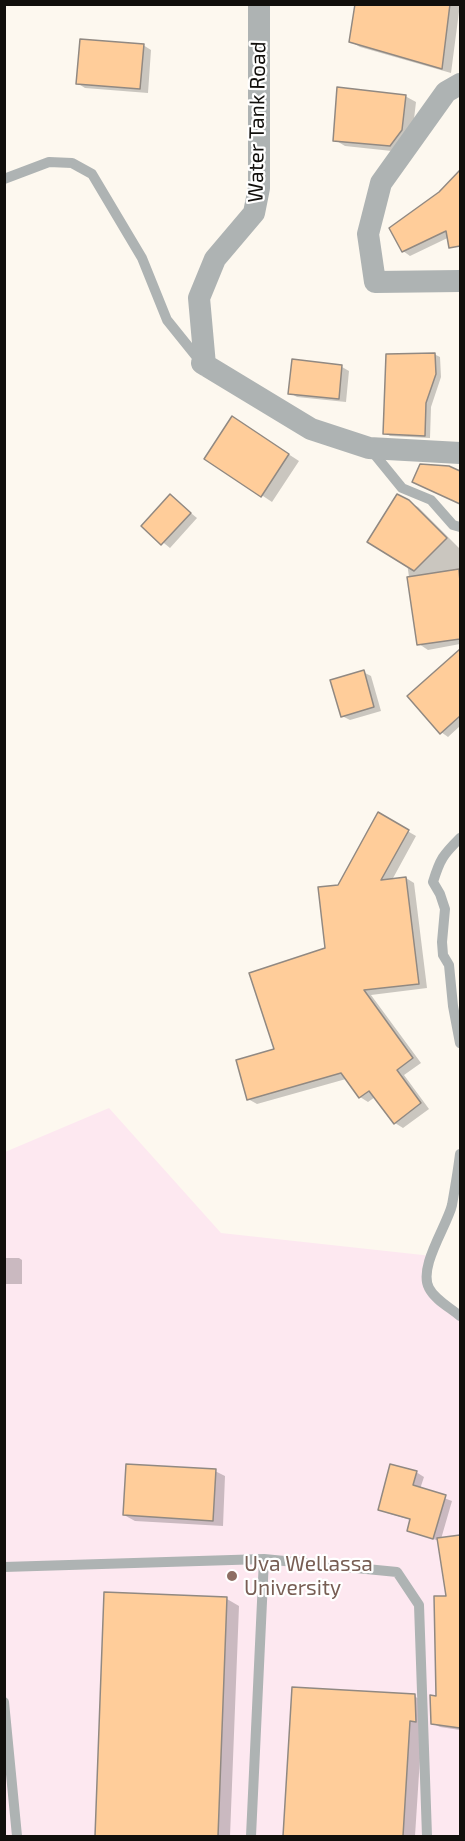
<!DOCTYPE html>
<html>
<head>
<meta charset="utf-8">
<style>
  body { margin:0 }
  #map { position:relative; width:465px; height:1841px; overflow:hidden; background:#fdf8ef; font-family:"Exo 2",sans-serif }
  canvas { display:block }
  .frame { position:absolute; inset:0; border:6px solid #110f0c; pointer-events:none }
</style>
</head>
<body>
<div id="map">
<canvas width="465" height="1841"></canvas>
<div class="frame"></div>
</div>
<script>
const ctx = document.querySelector('canvas').getContext('2d');
ctx.lineJoin = 'round';
function fill(path, color) { ctx.fillStyle = color; ctx.fill(path, 'evenodd'); }
function stroke(path, color, width, dash) { ctx.strokeStyle = color; ctx.lineWidth = width; ctx.lineCap = dash ? 'butt' : 'round'; ctx.setLineDash(dash || []); ctx.stroke(path); }
function write(font, color, halo, rows, align = 'center') {
  ctx.font = font + ' "Exo 2",sans-serif'; ctx.lineWidth = 4.5; ctx.setLineDash([]); ctx.textBaseline = 'middle'; ctx.strokeStyle = halo; ctx.fillStyle = color; for (const [text, x, y, turn = 0] of rows) {
    ctx.save(); ctx.translate(x, y); ctx.rotate((+turn || 0) * Math.PI / 180); ctx.textAlign = isNaN(turn) ? turn : align; if (halo) ctx.strokeText(text, 0, 0); ctx.fillText(text, 0, 0); ctx.restore();
  }
}
const education = new Path2D(`
  M109 1108 221 1233 432 1256 429 1288 460 1316V1836H5V1152Z`);
const shadow = new Path2D(`
  M357 4H460L451 73 360 47 351 42Z
  M143 45 151 50 148 93 85 88 77 83Z
  M405 96 416 102 412 136 401 152 345 146 335 140Z
  M460 173V232L410 256 403 251 440 193Z
  M434 354 440 357 441 377 431 407 430 438 390 436 385 433Z
  M342 367 349 371 346 402 297 397 290 393Z
  M242 424 299 461 272 502 206 458Z
  M170 496 197 518 170 548 143 526Z
  M397 496 418 507 460 549V644L428 650 419 644Z
  M457 654 460 656V726L448 737 441 732Z
  M363 672 371 676 381 711 350 720 342 716Z
  M378 814 416 836 392 880 406 878 414 883 427 988 371 995 421 1063 404 1075 429 1109 403 1128 395 1123 375 1097 368 1102 360 1097 346 1079 257 1104 248 1099 276 1050 327 949 339 886Z
  M4 1258H19L22 1260V1284H4Z
  M215 1471 225 1476 223 1526 135 1521 124 1515Z
  M416 1472 424 1477 420 1489 452 1501 441 1539 460 1537V1730L440 1727 432 1723 437 1697 447 1598 439 1541 408 1530 411 1520 387 1513 380 1509Z
  M106 1594 227 1599 239 1606 230 1836H97Z
  M294 1688 414 1696 426 1703 422 1727 415 1836H285Z`);
const building = new Path2D(`
  M355 4H450L442 69 349 42Z
  M80 39 144 44 140 89 76 84Z
  M337 87 406 95 402 130 390 146 333 141Z
  M460 170V246L449 248 446 231 402 252 389 228 439 192Z
  M435 353 436 374 426 403 425 436 383 434 386 354Z
  M292 359 342 365 339 399 288 394Z
  M232 416 289 454 261 497 204 459Z
  M420 464 449 466 460 471V504L412 482Z
  M170 494 191 513 161 545 141 526Z
  M397 494 409 500 447 538 414 571 367 542Z
  M459 569 460 582V639L417 645 407 577Z
  M460 649V716L440 734 407 696Z
  M364 670 374 707 341 717 330 680Z
  M378 812 409 830 381 880 406 877 419 984 364 990 413 1058 397 1070 421 1103 394 1124 369 1091 359 1098 341 1073 247 1100 236 1060 274 1049 249 973 325 948 318 887 338 885Z
  M126 1464 216 1469 213 1521 123 1515Z
  M390 1464 417 1471 413 1485 446 1495 433 1539 407 1531 410 1519 378 1510Z
  M460 1535V1728L431 1724 430 1695 436 1696 434 1596H446L437 1538Z
  M104 1592 227 1597 218 1836H95Z
  M292 1687 415 1694 416 1722 410 1721 403 1836H283Z`);
const lane = new Path2D(`
  M4 179 49 162 72 163 92 174 142 258 167 320 200 361
  M371 450 402 488 431 500 453 525 460 527
  M460 838C443 855 440 859 433 882L440 894 445 909 442 942 443 955 449 965 453 1006 460 1043
  M460 1154C458 1171 455 1188 452 1205 447 1226 418 1267 429 1288 435 1300 451 1308 460 1316
  M264 1559 397 1572 419 1605 427 1836
  M4 1567 264 1559 251 1836
  M4 1702 17 1836`);
const street = new Path2D(`
  M460 84 446 92 381 183 368 234 375 282 460 281
  M202 363 311 429 369 448 460 453
  M205 365 199 298 215 259 254 213 259 188V4`);
const markers = [
  [232,1576,6,"#8d6e63"]
];
const streetNames = [
  ["Water Tank Road",257,122,-89]
];
const educationNames = [
  ["Uva Wellassa",244,1564],
  ["University",244,1588]
];
fill(education, '#fde8f0');
fill(shadow, '#0003');
fill(building, '#ffcd9a');
stroke(building, '#918982', 1.5);
stroke(lane, '#aeb3b3', 10);
stroke(street, '#aeb3b3', 22);
for (const [x, y, r, color] of markers) { const dot = new Path2D(); dot.arc(x, y, r, 0, 2 * Math.PI); ctx.fillStyle = color; ctx.fill(dot); stroke(dot, '#fff', 2); }
write('21px', '#110f0c', '#fff', streetNames);
write('21px', '#785e54', '#fff', educationNames, 'left');
</script>
</body>
</html>
